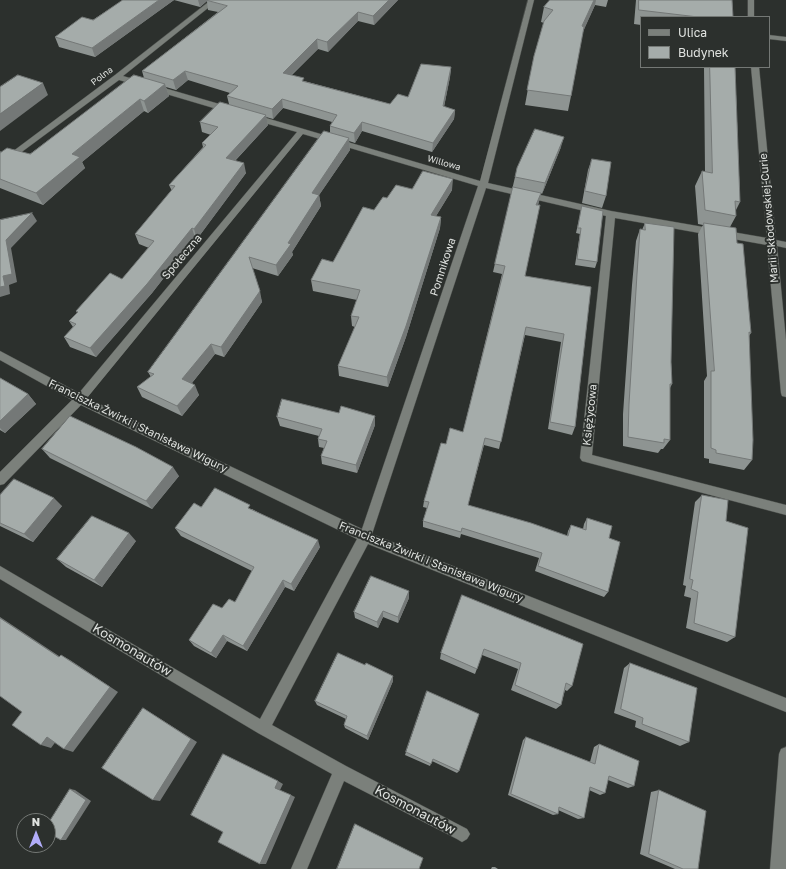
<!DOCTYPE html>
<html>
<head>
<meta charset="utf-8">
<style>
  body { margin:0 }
  #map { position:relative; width:786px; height:869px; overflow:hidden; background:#2c302d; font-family:"Golos Text",sans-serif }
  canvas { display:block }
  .legend { position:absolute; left:640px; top:16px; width:130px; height:52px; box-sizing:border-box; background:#2c302d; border:1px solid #747875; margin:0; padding:5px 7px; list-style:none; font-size:12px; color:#e0e3e0 }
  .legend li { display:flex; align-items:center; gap:8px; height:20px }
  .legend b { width:20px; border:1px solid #747875 }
  .north { position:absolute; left:16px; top:813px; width:40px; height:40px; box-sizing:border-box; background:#2c302d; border:1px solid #747875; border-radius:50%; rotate:0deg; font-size:11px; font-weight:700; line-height:16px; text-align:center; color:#e0e3e0 }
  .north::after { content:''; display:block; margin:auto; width:14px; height:18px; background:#b2adf9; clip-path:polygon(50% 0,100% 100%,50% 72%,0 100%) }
</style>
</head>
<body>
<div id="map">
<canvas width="786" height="869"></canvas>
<ul class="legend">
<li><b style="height:5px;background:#7b807b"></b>Ulica</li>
<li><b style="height:11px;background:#a5acaa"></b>Budynek</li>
</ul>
<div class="north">N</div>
</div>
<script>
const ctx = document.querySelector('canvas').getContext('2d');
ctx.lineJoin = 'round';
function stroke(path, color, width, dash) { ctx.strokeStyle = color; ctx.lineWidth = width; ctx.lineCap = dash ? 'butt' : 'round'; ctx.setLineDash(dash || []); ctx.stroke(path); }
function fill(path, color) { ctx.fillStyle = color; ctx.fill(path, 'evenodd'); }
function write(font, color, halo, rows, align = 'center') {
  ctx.font = font + ' "Golos Text",sans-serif'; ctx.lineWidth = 4; ctx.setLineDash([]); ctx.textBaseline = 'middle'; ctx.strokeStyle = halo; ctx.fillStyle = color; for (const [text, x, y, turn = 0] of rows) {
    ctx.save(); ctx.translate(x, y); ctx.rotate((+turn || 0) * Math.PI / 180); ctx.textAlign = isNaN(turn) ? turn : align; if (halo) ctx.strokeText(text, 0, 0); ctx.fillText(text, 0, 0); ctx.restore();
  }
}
const minor = new Path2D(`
  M211 0H218L123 76 233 108V112H227L119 80 0 168V161L115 75Z
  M528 0H534L488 183 611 211 767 238 751 67H759L776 240 786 242V248L777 246 786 340V397L782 396 781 393 767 245 615 218 592 455 786 505V515L582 461 580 458 606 216 486 188 372 534 786 698V712L368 544 272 725 346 766 467 829 470 834 467 839 462 842 457 839 344 781 307 869H291L332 774 258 733 0 579V566L260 719 357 539 81 405 4 484 0 485V472L72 400 0 360V351L79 393 297 132 250 119V115H256L480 181ZM303 134 478 186 362 529 87 398Z
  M748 0H754V17H748Z
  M769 35 786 37V41L769 39Z
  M786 747V869H770L779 754 781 749Z`);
const wall = new Path2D(`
  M123 0H398L374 25 358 21 328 52 318 49 292 75 304 81 390 104 408 97 451 67 450 77 444 107 455 110 454 119 432 152 362 131 355 143 349 141 350 150 319 195 321 206 292 252 293 255 278 276 252 268 262 302 224 357 215 354 192 383 199 395 182 416 142 397 137 387 151 377 148 372 330 132V126L332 122 283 108 273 119 266 117 268 125 235 161 246 173 197 239 195 238 152 293 96 357 70 347 64 337 73 327 69 321 77 313 76 311 122 279 149 248 139 244 135 234 172 191 169 185 203 147 202 143 211 135 202 132 200 122 229 104 227 96 230 93 188 80 176 90 166 87 169 96 148 113 144 111 82 162 85 168 43 205 0 188V151L1 152 30 154 144 78 142 71 218 12 208 10 207 1 200 7 174 0 95 57 59 47 55 37 93 20Z
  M550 0H608L606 7 595 5 583 31 571 96 568 111 525 105 534 56 544 23 541 22 544 7Z
  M636 0H732L733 17H641V25L634 24Z
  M704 67H735L740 202 736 210V216L730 227 737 243 751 333 749 336 752 460 744 470 709 463V459L704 458V381L707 376 698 234 703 225 698 224 695 186 702 171 705 172Z
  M561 147 542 194 541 193 538 205 525 276 591 287 575 427 572 435 548 429 561 342 525 335 499 449 484 445 468 505 567 536 568 531 571 525 583 529 584 524 587 518 609 538 608 592 604 597 535 571 539 558 461 534 460 538 423 527V521L427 508 423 507 424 501 446 444 463 432 502 274 493 272 515 177Z
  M592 159 606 196 602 208 582 203 588 170Z
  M412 189 452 190 436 216 441 217 440 228 406 337 388 387 339 376 338 366 355 327 352 326 351 316 357 300 313 291 311 280 333 262 374 210 387 198Z
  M582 206 597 262 595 268 575 265 580 234 576 233Z
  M645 223 671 362 672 384 670 388V440L663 449H661L658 453 623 446V414L632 285 636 241 640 229 642 230Z
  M0 378 28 394 36 404 5 433 0 430Z
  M277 417 375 425 357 473 322 464 321 456 324 448 319 447 318 439 319 436 280 426Z
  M42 449 179 476 152 509 50 458Z
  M0 495 62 506 33 542 0 526Z
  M702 495 726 521 735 637 727 642 686 628 691 598 684 596 686 586 683 585 695 502Z
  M201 507 252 509 320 547 294 591 285 587 247 651 227 641 216 658 194 646 189 640 222 608 235 602 252 571 181 536 175 528Z
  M136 541 102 587 66 567 57 559Z
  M462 595 572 686 567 691 565 690 561 705 556 709 511 690 518 669 482 655 475 674 440 659 441 653Z
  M409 598 398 623 383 617 378 628 355 618 354 612Z
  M630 663 689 742 680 746 635 727 636 721 614 713 624 668Z
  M393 681 368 740 345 728 344 725 346 719 317 705 315 701Z
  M479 714 459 771 457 773 432 761 430 766 405 755 406 752Z
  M526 737 590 762 594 747 599 744 634 786 628 788 608 780 605 793 600 795 589 790 584 818 578 819 558 810V814L553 815 508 795 523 740Z
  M659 790 698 869H675L640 854 651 792Z
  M492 867H495L498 869H491Z`);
const shadedWall = new Path2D(`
  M159 0H174L95 57 92 48Z
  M198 0H209H206L207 1 200 7Z
  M389 0H398L374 25 373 16Z
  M594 0H596L595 5 579 41 582 26Z
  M358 12V21L328 52 327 42Z
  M317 39 318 49 284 82 283 73Z
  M451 67 450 77 442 116 443 106Z
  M185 71 188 80 176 90 173 80Z
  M43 83 48 95 0 131V114Z
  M165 84 169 96 148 113 144 101Z
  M140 99 144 111 82 162 85 168 43 205 36 193 72 154Z
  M282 99 283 108 273 119 272 109Z
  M455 110 454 119 432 152 433 143Z
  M266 115 268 125 228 168 226 158Z
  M362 122V131L355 143 354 133Z
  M564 137 561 147 542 194 545 183Z
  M349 138 350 150 313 204 312 193Z
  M244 163 246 173 197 239 194 229Z
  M453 179 452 190 430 226 431 215Z
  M541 193 539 202 534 214 536 205Z
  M319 195 321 206 292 252 293 255 278 276 276 265 288 243Z
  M32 213 37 221 11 248 17 282 9 285 10 294 0 297V287L3 276 6 240Z
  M441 217 440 228 406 337 388 387 387 377Z
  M192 228 195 238 152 293 96 357 90 348Z
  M260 291 262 302 224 357 221 347Z
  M211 344 215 354 187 389 182 379Z
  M195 385 199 395 182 416 177 406Z
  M28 394 36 404 5 433 0 428V421Z
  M375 416V425L357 473 356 465Z
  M173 467 179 476 152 509 146 501Z
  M54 498 62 506 33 542 24 534Z
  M129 533 136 541 102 587 94 580Z
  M318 540 320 547 294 591 291 584Z
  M283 580 285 587 247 651 243 646Z
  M409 591V598L398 623V617Z
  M383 611V617L378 628 377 622Z
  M0 617 68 662 59 657 0 618Z
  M223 635 227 641 216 658 211 653Z
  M61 655 70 660 118 692 73 752 64 749Z
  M393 676V681L368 740 367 736Z
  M143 708 197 742 160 801 153 800Z
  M47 737 57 740 51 748 41 745Z
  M278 781 283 784 280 790 275 788Z
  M70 789 75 790 91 801 66 840H61Z
  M291 795 295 797 266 864H260Z`);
const building = new Path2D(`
  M123 0H159L92 48 55 37 82 17 93 20Z
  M206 0H389L373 16 358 12 327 42 317 39 283 73 304 78 302 81 390 104 398 94 408 97 421 64 451 67 443 106 455 110 433 143 362 122 354 133 330 126 337 115 282 99 272 109 227 96 238 86 185 71 173 80 142 71 227 6Z
  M550 0H594L582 26 584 27 571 96 527 90 534 56 544 21 553 10 544 7Z
  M639 0H732L733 17H698L639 10Z
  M710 67H735L740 202 735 201 736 216 705 210 702 171 712 173Z
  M18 75 43 83 0 114V87Z
  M134 75 165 84 144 101 140 99 72 154 80 157 36 193 0 179V153L7 148 30 154Z
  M220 102 266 115 226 158 244 163 194 229 192 228 147 284 90 348 64 337 76 324 69 321 78 312 76 311 110 273 122 279 154 241 135 234 175 186 169 185 206 145 202 143 218 127 200 122Z
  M535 129 564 137 545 183 515 177 517 168Z
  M324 131 349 138 312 193 319 195 288 243 291 244 276 265 249 257 260 291 221 347 211 344 182 379 195 385 177 406 137 387 154 374 148 372Z
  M592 159 611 162 606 196 585 191Z
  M423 171 453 179 431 215 441 217 406 326 387 377 338 366 359 317 351 316 360 290 311 280 322 259 333 262 363 207 374 210 383 197 387 198 396 185 412 189Z
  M513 187 541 193 536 205H540L525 276 591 287 575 427 550 422 564 334 526 327 501 442 485 438 468 505 531 523 568 536 571 525 586 530 587 518 612 526 609 538 620 542 608 592 538 566 542 553 462 528 461 532 423 521 429 502 424 501 441 443 446 444 450 428 463 432 505 266 495 264Z
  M582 206 603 211 597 262 577 259 581 228H578Z
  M32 213 6 240 12 274 3 276 5 286 0 287V220Z
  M645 223 674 227 671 362 672 384H670V440L664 439V443L628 437 629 404 637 274 640 229 645 230Z
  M704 223 736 228 737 243 743 244 751 333 749 332 753 440 752 460 716 453V450L711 448V371H714Z
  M0 378 28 394 0 421Z
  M282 399 339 413 341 406 375 416 356 465 321 456 327 441 318 439 322 429 277 417Z
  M70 416 136 447 173 467 146 501 42 449Z
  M14 479 54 498 24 534 0 523V495Z
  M215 488 250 505 248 508 318 540 291 584 283 580 243 646 223 635 211 653 189 640 213 604 222 608 229 599 235 602 254 567 175 528 194 503 201 507Z
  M702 495 728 500 726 521 748 528 735 637 694 623 698 592 691 589 693 580 690 579Z
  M92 516 129 533 94 580 57 559Z
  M371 576 409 591 398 617 383 611 377 622 354 612Z
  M462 595 583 644 572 686 566 683 561 705 515 685 521 663 484 649 477 669 441 653Z
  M0 618 59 657 61 655 110 687 64 749 47 737 41 745 12 725 22 712 0 696Z
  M338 653 365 665 366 663 393 676 367 736 344 725 347 716 315 701Z
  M630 663 697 688 689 742 642 724 643 718 621 709Z
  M427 691 479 714 459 771 433 759 431 764 406 752Z
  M143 708 191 739 153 800 102 768Z
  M526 737 595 764 599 744 639 761 634 786 609 776 605 793 590 787 584 818 559 807 558 814 511 794Z
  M223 754 278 781 275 788 291 795 260 864 218 842 223 832 191 815Z
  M70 789 86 800 61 840 48 833V824Z
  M659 790 706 811 698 869H683L649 854Z
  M355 824 423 858 419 869H337Z`);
const farStreetnames = [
  ["Polna",102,76,-37],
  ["Willowa",444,163,16]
];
const streetNames = [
  ["Marii Skłodowskiej-Curie",769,218,-95],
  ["Społeczna",182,257,-50],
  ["Pomnikowa",443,267,-72],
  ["Księżycowa",590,415,-84],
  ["Franciszka Żwirki i Stanisława Wigury",138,426,26],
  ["Franciszka Żwirki i Stanisława Wigury",431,562,22]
];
const nearStreetnames = [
  ["Kosmonautów",132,650,31],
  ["Kosmonautów",415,810,28]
];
stroke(minor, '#4a4d4a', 1);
fill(minor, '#7b807b');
fill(wall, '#8e9492');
fill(shadedWall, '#747877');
fill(building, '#a5acaa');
stroke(building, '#747877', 1);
write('9px', '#e0e3e0', '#2c302d', farStreetnames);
write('11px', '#e0e3e0', '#2c302d', streetNames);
write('13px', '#e0e3e0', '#2c302d', nearStreetnames);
</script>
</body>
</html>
